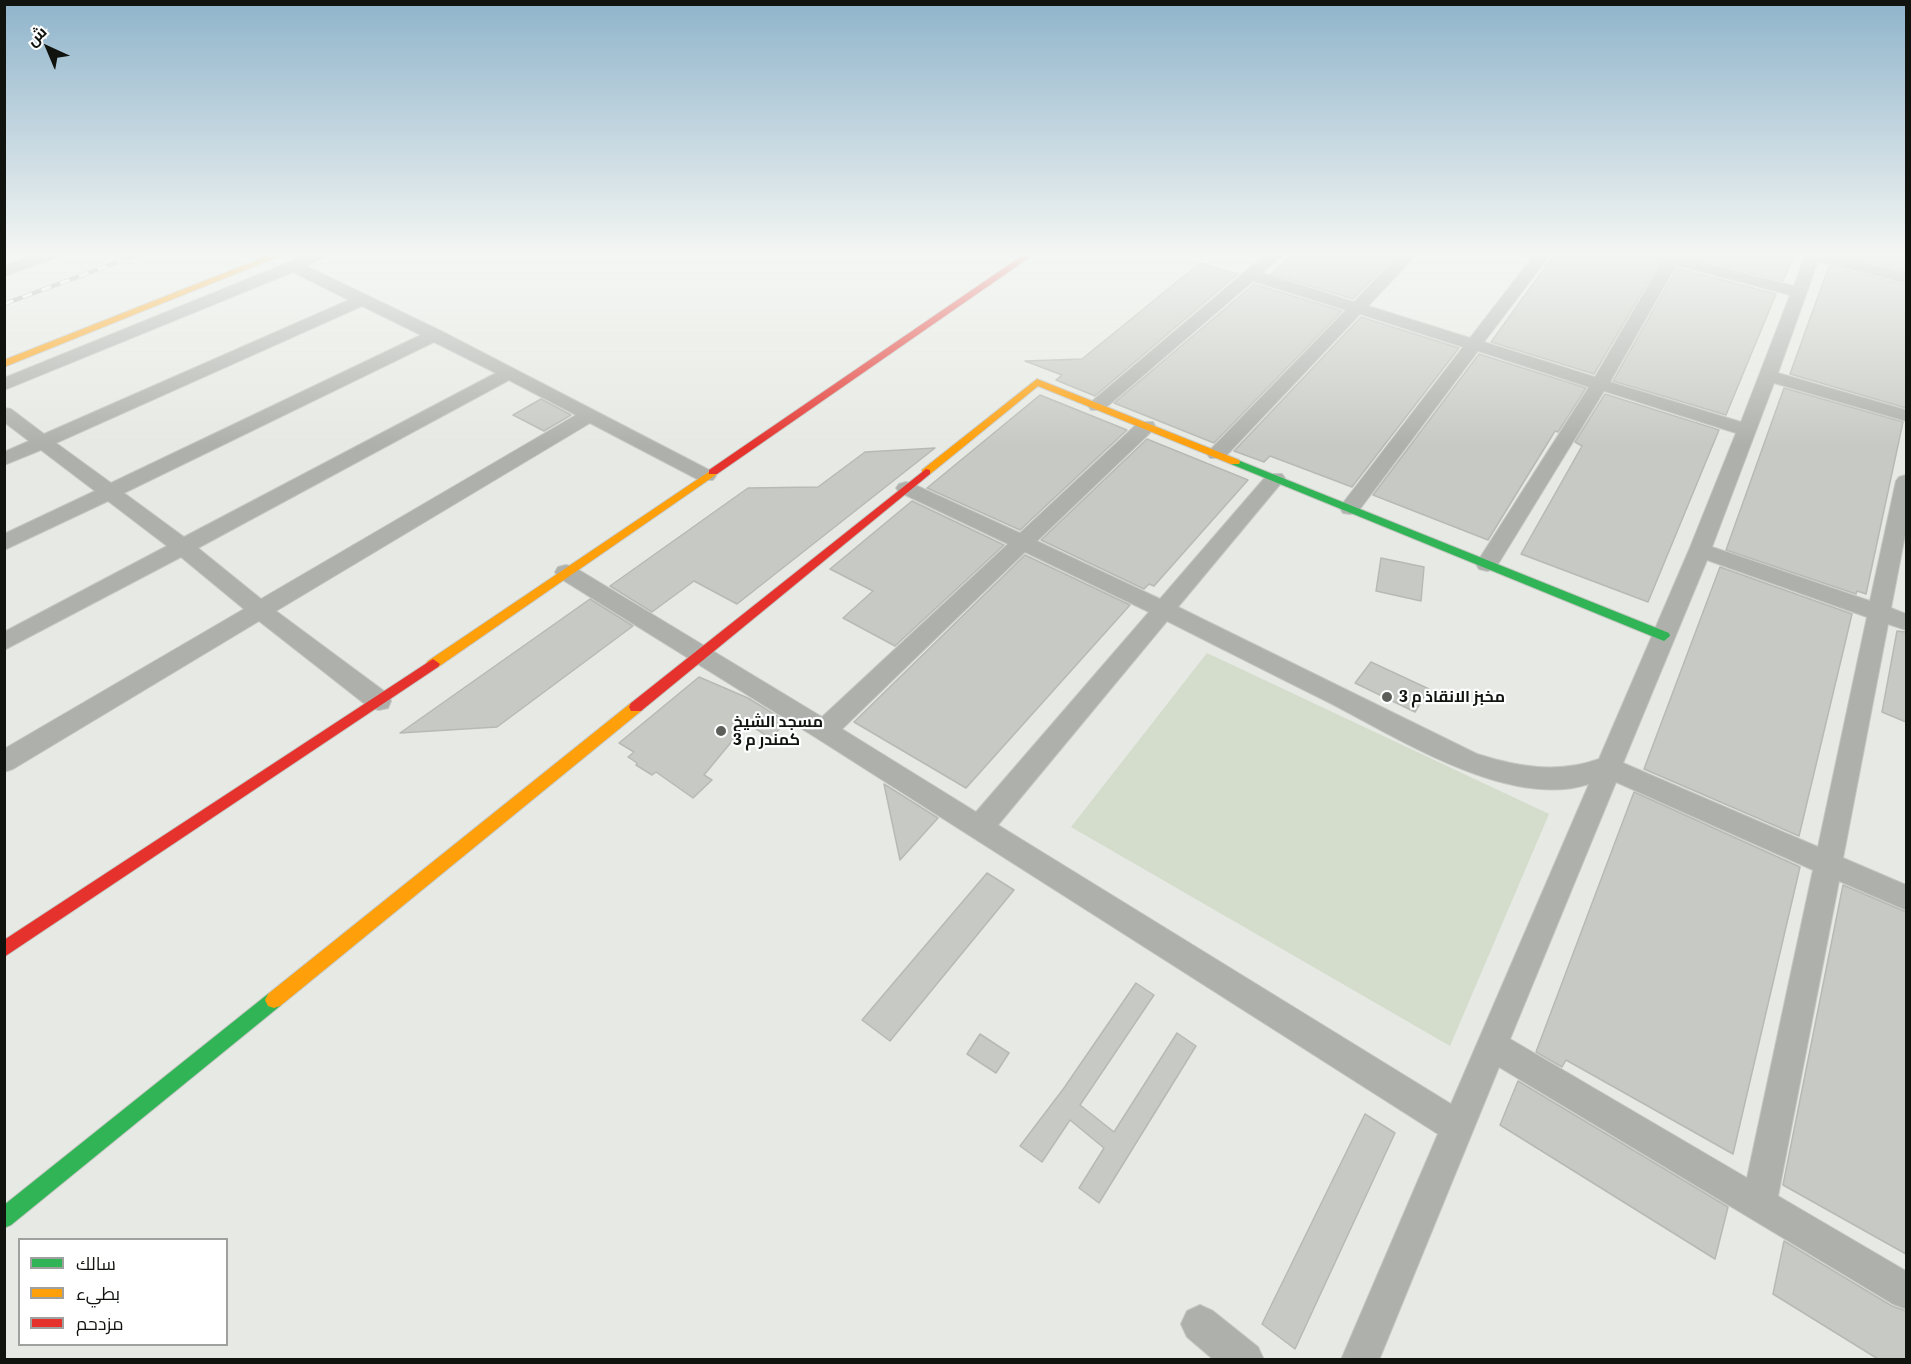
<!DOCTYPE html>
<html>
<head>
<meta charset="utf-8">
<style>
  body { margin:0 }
  #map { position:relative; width:1911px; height:1364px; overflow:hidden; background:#e7eae4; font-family:Literata,Cairo,serif }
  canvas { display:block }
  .frame { position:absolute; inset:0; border:6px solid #10130e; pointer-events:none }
  .legend { position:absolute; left:18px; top:1238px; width:210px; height:108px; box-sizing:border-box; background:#fff; border:2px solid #9fa19f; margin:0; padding:8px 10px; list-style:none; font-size:18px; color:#10130e }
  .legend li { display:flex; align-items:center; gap:12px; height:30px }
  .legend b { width:30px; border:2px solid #9fa19f }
  .north { position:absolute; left:18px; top:18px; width:60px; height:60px; -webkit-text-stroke:4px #fff; paint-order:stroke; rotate:316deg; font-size:16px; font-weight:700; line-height:24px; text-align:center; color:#10130e }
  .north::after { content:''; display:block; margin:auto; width:21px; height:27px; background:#10130e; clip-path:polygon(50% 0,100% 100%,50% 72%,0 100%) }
</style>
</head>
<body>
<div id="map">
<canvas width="1911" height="1364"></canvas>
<div class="frame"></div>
<ul class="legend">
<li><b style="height:8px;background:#30b455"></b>سالك</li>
<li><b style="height:8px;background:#ff9f0a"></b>بطيء</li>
<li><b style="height:8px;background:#e5322d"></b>مزدحم</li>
</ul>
<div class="north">ش</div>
</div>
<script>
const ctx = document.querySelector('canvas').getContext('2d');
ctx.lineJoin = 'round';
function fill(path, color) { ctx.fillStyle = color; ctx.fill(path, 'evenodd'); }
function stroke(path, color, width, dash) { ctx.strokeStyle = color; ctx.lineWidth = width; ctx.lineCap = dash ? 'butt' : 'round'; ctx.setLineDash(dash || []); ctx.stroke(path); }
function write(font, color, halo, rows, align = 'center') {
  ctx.font = font + ' Literata,Cairo,serif'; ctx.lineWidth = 4.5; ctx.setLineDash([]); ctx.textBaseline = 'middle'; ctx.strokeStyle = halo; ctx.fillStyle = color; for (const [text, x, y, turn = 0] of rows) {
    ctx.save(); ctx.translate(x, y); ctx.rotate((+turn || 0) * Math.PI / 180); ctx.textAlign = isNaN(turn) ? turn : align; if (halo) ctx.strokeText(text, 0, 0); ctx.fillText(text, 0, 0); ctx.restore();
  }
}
const green = new Path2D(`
  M1207 653 1549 814 1450 1046 1071 827Z`);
const building = new Path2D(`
  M1292 255H1396L1353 299 1271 274Z
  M1554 255H1644L1648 260 1659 263 1594 374 1491 342Z
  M1794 255 1783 281 1684 256V255Z
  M1842 255H1906V271Z
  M1200 263 1238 274 1095 396 1056 380 1062 375 1025 361 1082 359Z
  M1829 266 1906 285V408L1790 374Z
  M1677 268 1776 294 1726 415 1613 381Z
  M1254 284 1342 311 1214 443 1114 403Z
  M1361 317 1459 348 1352 487 1270 456 1264 462 1234 451Z
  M1479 354 1586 388 1558 432 1555 431 1488 540 1373 495Z
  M1784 388 1903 422 1866 594 1857 591 1856 594 1726 550Z
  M1605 394 1719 430 1648 602 1521 554 1582 446 1575 442Z
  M1040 395 1127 430 1020 530 927 488Z
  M541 399 571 415 544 431 513 415Z
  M1147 439 1248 480 1154 586 1149 584 1144 589 1041 540Z
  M935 448 737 604 694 581 652 612 610 586 748 488 818 487 865 452Z
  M912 501 1004 545 895 646 843 618 873 591 830 569Z
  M1025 555 1130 605 966 788 854 722Z
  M1381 558 1424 567 1421 601 1376 591Z
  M1720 567 1852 614 1799 836 1644 769Z
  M590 599 633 626 497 727 400 733Z
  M1897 631 1906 632V722L1882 712Z
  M1371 662 1429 689 1415 712 1355 683Z
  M699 677 748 698 787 722 770 738 747 723 704 775 712 780 693 798 656 772 652 775 636 765 637 763 628 757 634 752 619 743Z
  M884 784 938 818 900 860Z
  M1634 792 1800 867 1733 1154 1566 1060 1562 1067 1536 1052Z
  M987 873 1014 890 890 1041 862 1020Z
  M1843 885 1906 912V1254L1783 1185Z
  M1136 983 1154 995 1080 1105 1114 1132 1177 1033 1196 1046 1099 1203 1079 1188 1104 1148 1070 1120 1042 1162 1020 1146 1064 1088Z
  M980 1034 1009 1053 996 1073 967 1054Z
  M1518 1081 1728 1207 1715 1259 1500 1125Z
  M1365 1114 1395 1133 1295 1349 1262 1324Z
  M1784 1241 1892 1306 1906 1311V1359H1878L1773 1294Z`);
const street = new Path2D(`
  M35 255H58L55 258 4 276V266Z
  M307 255H328L306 266 441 331 713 472 716 476 713 480H699L590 423 276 611 388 694 391 701 388 708 379 710 370 708 259 621 13 769 4 772V749L244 609 181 557 4 650V632L167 546 108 501 4 550V534L95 491 41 450 4 465V452L29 441 4 422V408L11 409 44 434 349 300 293 272 4 390V378ZM362 306 421 335 111 483 56 443ZM434 342 496 373 184 537 124 493ZM509 380 576 415 261 599 198 548Z
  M1265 255H1282L1262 273 1354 302 1399 255H1416L1368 306 1470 338 1534 255H1550L1484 342 1595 377 1662 262 1649 258 1646 255H1682L1680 257 1794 286 1805 255H1832L1906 273V283L1818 261 1778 373 1906 410V421L1774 383 1712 547 1870 601 1896 481 1899 477 1906 475V530L1891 608 1906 614V630L1888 624 1843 858 1906 885V910L1839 881 1778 1196 1906 1271V1309L1893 1304 1499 1067 1379 1360H1341L1438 1134 815 737 558 577 555 572 558 567 566 565 574 567 822 717 1008 544 899 492 896 488 899 484 906 482 913 484 1020 533 1139 422H1153L1155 426 1153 430 1037 541 1160 599 1268 474H1282L1285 478 1282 482 1178 607 1477 754C1518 767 1558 774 1599 759L1689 550 1736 433 1604 391 1495 569 1487 571 1479 569 1476 564 1589 387 1478 351 1357 513 1350 514 1343 513 1340 508 1343 503 1463 347 1360 314 1224 458H1210L1207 454 1210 450 1346 310 1253 281 1103 410H1091L1088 406 1091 402ZM1676 265 1790 295 1741 422 1610 382ZM1025 552 1149 612 976 812 842 729ZM1707 560 1867 617 1818 847 1623 763ZM1167 621C1221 648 1275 676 1330 703 1398 738 1510 810 1589 784L1451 1104 998 825ZM1616 782 1813 870 1747 1178 1510 1039Z
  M1200 1305 1213 1311 1258 1347 1264 1360H1214L1187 1337 1181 1324 1187 1311Z`);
const fast = new Path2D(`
  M1235 459 1669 633 1670 636 1664 641 1659 639 1231 464 1230 462Z
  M274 992 280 994 283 1000 280 1006 11 1225 4 1228V1205L268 994Z`);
const slow = new Path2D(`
  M270 255H282L4 367V360Z
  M1037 379 1239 460 1240 462 1239 464H1231L1038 386 930 474H922V470Z
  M713 469 717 470V474L438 667H428L426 664 428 661Z
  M636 702 641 703 643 707 641 711 280 1006 274 1008 268 1006 265 1000 268 994 631 703Z`);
const jam = new Path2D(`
  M1023 255H1033L717 474H709V470Z
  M926 469 930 470V474L641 711H631L629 707 631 703Z
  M433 659 440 664 438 667 4 957V940Z`);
const rail = new Path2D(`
  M4 304 137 255`);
const markers = [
  [1387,697,6,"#5b5e59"],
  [721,731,6,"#5b5e59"]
];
const poiNames = [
  ["مخبز الانقاذ م 3",1399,697],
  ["مسجد الشيخ",733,722],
  ["كمندر م 3",733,740]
];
fill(green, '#d4dccc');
fill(building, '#c7cac4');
stroke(building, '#b7bab4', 1.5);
stroke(street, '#c5c7c3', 2);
stroke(fast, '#c5c7c3', 2);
stroke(slow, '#c5c7c3', 2);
stroke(jam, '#c5c7c3', 2);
fill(street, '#adb0ab');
fill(fast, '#30b455');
fill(slow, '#ff9f0a');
fill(jam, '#e5322d');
stroke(rail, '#abada8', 4.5);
stroke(rail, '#fff', 3, [10]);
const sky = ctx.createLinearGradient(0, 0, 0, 446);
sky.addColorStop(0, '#8fb4cb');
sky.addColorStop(0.57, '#f4f6f3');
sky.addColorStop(1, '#f4f6f300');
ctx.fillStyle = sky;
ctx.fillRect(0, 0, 1911, 446);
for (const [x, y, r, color] of markers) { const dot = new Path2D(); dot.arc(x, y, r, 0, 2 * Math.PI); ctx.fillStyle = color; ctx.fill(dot); stroke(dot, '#fff', 2); }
write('bold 16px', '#10130e', '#fff', poiNames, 'left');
</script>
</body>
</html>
